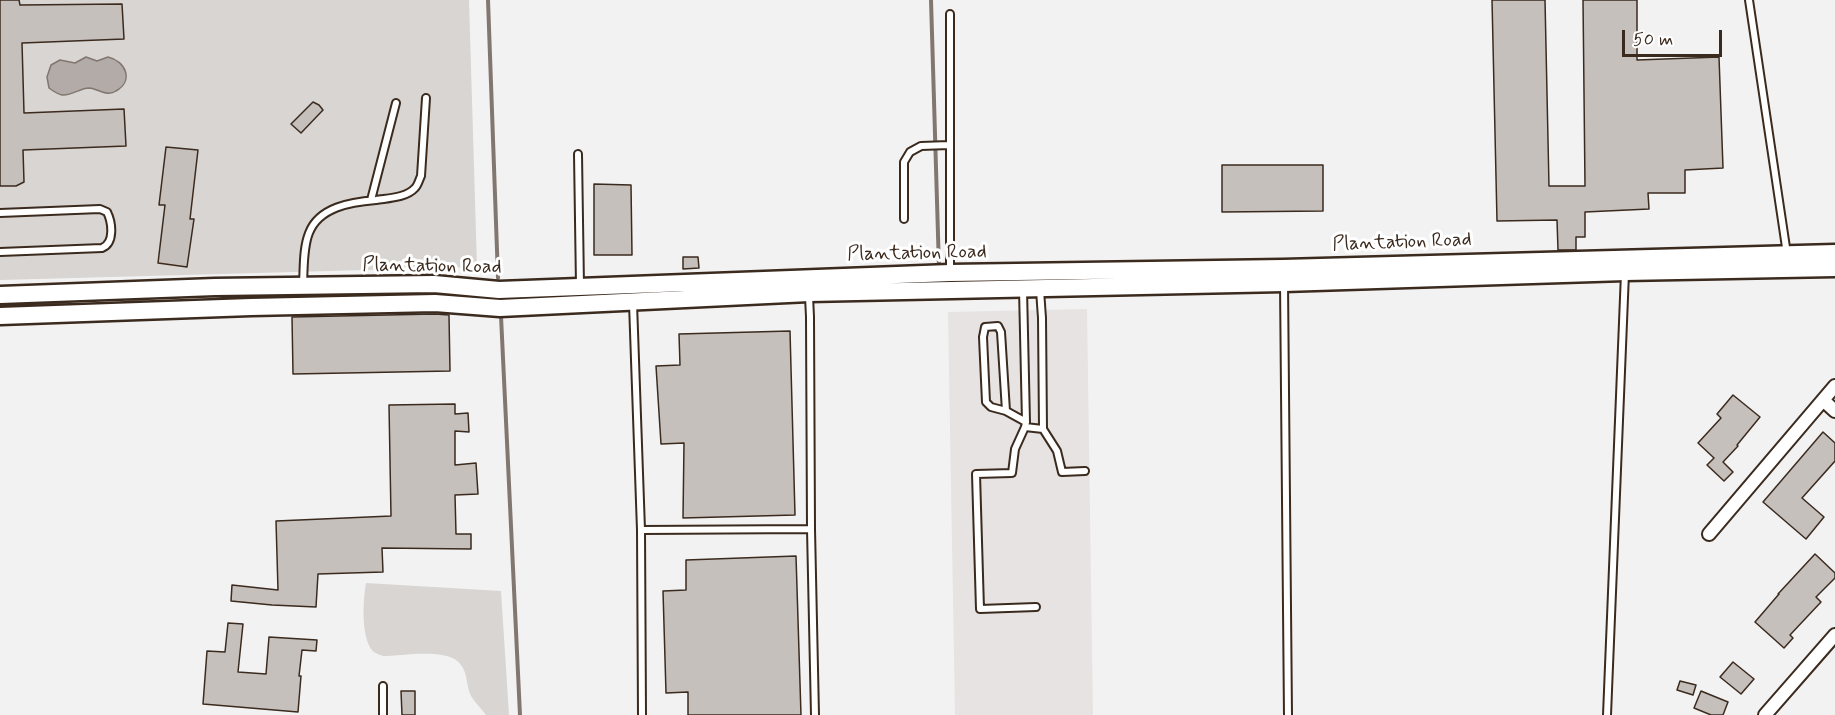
<!DOCTYPE html>
<html>
<head>
<meta charset="utf-8">
<style>
  body { margin:0 }
  #map { position:relative; width:1835px; height:715px; overflow:hidden; background:#f3f2f2; font-family:Mynerve,sans-serif }
  canvas { display:block }
  .scale { position:absolute; left:1622px; top:30px; width:100px; height:27px; box-sizing:border-box; border:3px solid #3b2a1e; border-top:0; padding-left:8px; font-size:18px; line-height:21px; white-space:nowrap; color:#3b2a1e; -webkit-text-stroke:4px #fff; paint-order:stroke }
</style>
</head>
<body>
<div id="map">
<canvas width="1835" height="715"></canvas>
<div class="scale">50 m</div>
</div>
<script>
const ctx = document.querySelector('canvas').getContext('2d');
ctx.lineJoin = 'round';
function fill(path, color) { ctx.fillStyle = color; ctx.fill(path, 'evenodd'); }
function stroke(path, color, width, dash) { ctx.strokeStyle = color; ctx.lineWidth = width; ctx.lineCap = dash ? 'butt' : 'round'; ctx.setLineDash(dash || []); ctx.stroke(path); }
function write(font, color, halo, rows, align = 'center') {
  ctx.font = font + ' Mynerve,sans-serif'; ctx.lineWidth = 6; ctx.setLineDash([]); ctx.textBaseline = 'middle'; ctx.strokeStyle = halo; ctx.fillStyle = color; for (const [text, x, y, turn = 0] of rows) {
    ctx.save(); ctx.translate(x, y); ctx.rotate((+turn || 0) * Math.PI / 180); ctx.textAlign = isNaN(turn) ? turn : align; if (halo) ctx.strokeText(text, 0, 0); ctx.fillText(text, 0, 0); ctx.restore();
  }
}
const built = new Path2D(`
  M1087 309 1093 715H955L948 312Z`);
const green = new Path2D(`
  M19 0H469L477 267 0 280V186H16L23 150 124 109 24 113 22 43 124 38 122 4 20 5Z
  M366 583 501 591 509 715H486C482 709 475 703 471 696 466 686 468 674 461 665 450 647 402 656 383 656 378 654 374 653 371 649 361 633 363 601 366 583Z`);
const water = new Path2D(`
  M86 57 97 61 108 57C126 61 134 81 116 91 107 97 99 89 89 88 80 88 72 96 62 95 57 94 53 91 49 88L47 77 51 65 60 60 75 63Z`);
const stream = new Path2D(`
  M488 0 498 278
  M931 0 939 268
  M501 316 520 715`);
const building = new Path2D(`
  M0 0H19L20 5 122 4 124 39 22 43 24 113 124 109 126 146 23 150 24 182 16 186H0Z
  M1492 0H1545L1549 186H1585L1583 0H1637V60L1719 57 1723 168 1685 170V193H1648L1649 209 1585 212V237H1576V250H1558L1557 220 1497 221Z
  M313 102 319 105 323 110 301 133 291 124Z
  M166 147 198 150 190 219H194L187 267 158 263 165 205H159Z
  M1222 165H1323V211L1222 212Z
  M594 184 631 185 632 255H594Z
  M683 257H698L699 268 683 269Z
  M435 314 449 315 450 371 293 374 292 317Z
  M790 331 795 515 683 518 684 443 661 444 656 366 680 365 679 334Z
  M1733 395 1760 417 1737 445 1738 446 1723 462 1733 472 1724 481 1707 465 1714 458 1698 443 1721 418 1717 414Z
  M455 404V414L468 413 469 432 455 431V465L476 463 478 494 455 495 456 534H471V549L382 548 383 572 318 574 316 607 272 605 231 601 232 585 278 590 276 521 391 516 389 405Z
  M1823 432 1835 443V461L1802 498 1824 517 1806 539 1763 502Z
  M1815 554 1835 573V578L1816 597 1821 602 1790 635 1793 638 1784 648 1755 622 1779 594H1778Z
  M796 556 801 715H688V692L666 693 663 591 686 590V560Z
  M228 623 243 624 238 672 266 674 269 637 317 640 316 651 302 650 299 676H301L298 712 203 704 207 651 225 652Z
  M1733 662 1754 679 1741 694 1720 677Z
  M1680 681 1696 685 1693 695 1677 690Z
  M401 691H415V715H402Z
  M1701 691 1728 702 1723 715H1711L1694 708Z`);
const lane = new Path2D(`
  M1749 0 1787 254
  M950 14V273
  M578 154 580 286
  M371 200 396 103
  M0 213 100 209 107 212C112 222 115 243 102 248L0 252
  M904 219V162L910 152 921 146 949 145
  M303 283C304 267 303 248 309 233 319 207 351 202 376 200 388 198 406 198 415 188 418 185 419 180 421 176L426 98
  M1284 283 1288 715
  M1023 289 1026 422 1025 427 1015 449 1012 473 976 474 980 609 1036 607
  M1040 290 1042 318 1043 429 1057 451 1062 472 1085 471
  M809 296 810 317 811 529 815 715
  M633 303 641 530 642 715
  M1006 411 1001 332 998 326 985 327 983 337 986 402 991 407 1006 411 1026 422
  M1025 427 1043 429
  M641 530 811 529
  M383 715V686
  M1607 715 1625 273`);
const street = new Path2D(`
  M1823 400 1835 411
  M1709 534 1835 386
  M1765 715 1835 635`);
const secondary = new Path2D(`
  M0 295 215 287 434 284 499 290 950 273 1283 268 1835 253
  M0 316 251 307 435 303 500 308 809 293 1284 283 1625 272 1835 268`);
const streetNames = [
  ["Plantation Road",1402,243,-2],
  ["Plantation Road",917,254,-1],
  ["Plantation Road",432,267,1]
];
fill(built, '#e6e3e2');
fill(green, '#d8d5d2');
fill(water, '#b2aba7');
stroke(water, '#827770', 1.5);
stroke(stream, '#827770', 4);
fill(building, '#c6c0bd');
stroke(building, '#3b2a1e', 1.5);
stroke(lane, '#3b2a1e', 10);
stroke(street, '#3b2a1e', 16);
stroke(secondary, '#3b2a1e', 21);
stroke(lane, '#fff', 6);
stroke(street, '#fff', 12);
stroke(secondary, '#fff', 16);
write('20px', '#3b2a1e', '#fff', streetNames);
</script>
</body>
</html>
